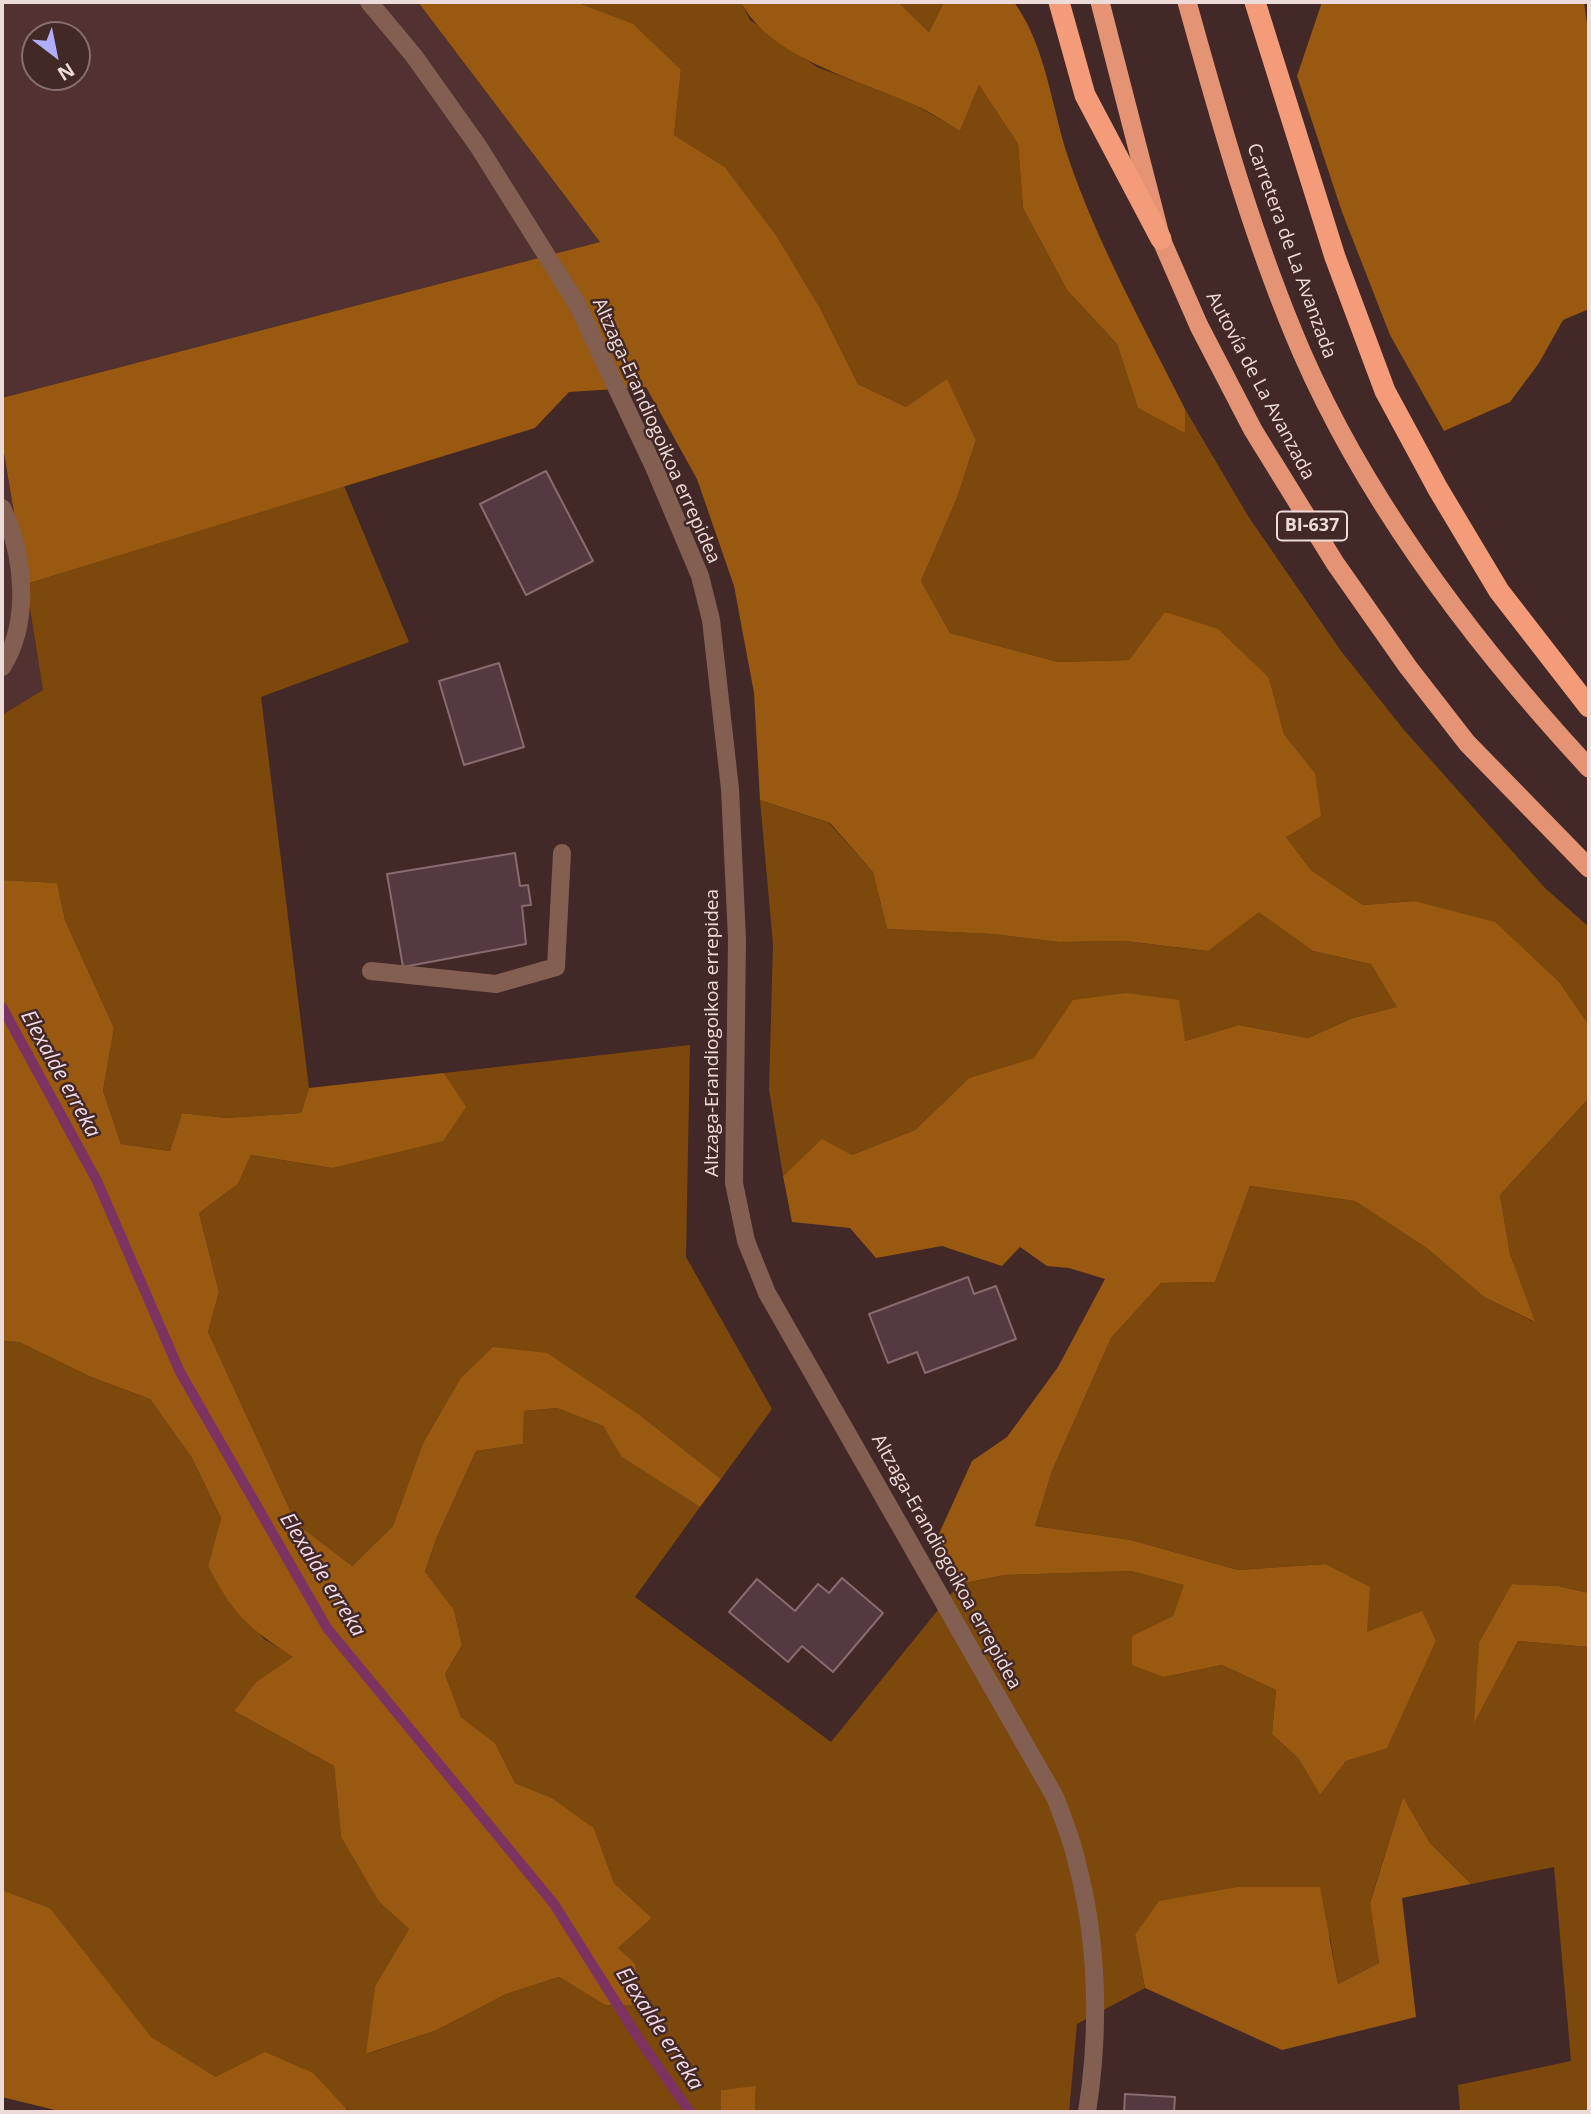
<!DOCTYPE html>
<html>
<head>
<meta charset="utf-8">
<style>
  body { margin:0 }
  #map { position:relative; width:1591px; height:2114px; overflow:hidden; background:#422827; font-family:"Open Sans",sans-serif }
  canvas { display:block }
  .frame { position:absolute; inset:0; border:4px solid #eddbda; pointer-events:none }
  .north { position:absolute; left:21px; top:21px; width:70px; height:70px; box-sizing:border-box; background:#422827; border:2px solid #86706f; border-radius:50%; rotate:148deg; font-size:19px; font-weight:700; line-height:28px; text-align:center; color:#eddbda }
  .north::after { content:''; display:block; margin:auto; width:24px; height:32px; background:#b0aefa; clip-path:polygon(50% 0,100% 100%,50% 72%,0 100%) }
</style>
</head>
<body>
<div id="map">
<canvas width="1591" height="2114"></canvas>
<div class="frame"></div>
<div class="north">N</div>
</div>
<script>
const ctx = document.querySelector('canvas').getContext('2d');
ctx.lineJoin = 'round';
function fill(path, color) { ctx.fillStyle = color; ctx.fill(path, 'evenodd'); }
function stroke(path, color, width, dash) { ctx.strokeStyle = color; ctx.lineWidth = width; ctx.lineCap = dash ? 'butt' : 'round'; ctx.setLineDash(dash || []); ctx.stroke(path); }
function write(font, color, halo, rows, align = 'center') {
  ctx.font = font + ' "Open Sans",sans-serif'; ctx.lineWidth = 5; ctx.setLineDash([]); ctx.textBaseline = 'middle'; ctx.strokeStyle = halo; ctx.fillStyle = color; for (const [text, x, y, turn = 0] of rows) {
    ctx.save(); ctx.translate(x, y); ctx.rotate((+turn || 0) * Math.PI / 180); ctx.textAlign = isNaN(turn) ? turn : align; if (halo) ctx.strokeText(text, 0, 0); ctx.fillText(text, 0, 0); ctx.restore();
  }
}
const built = new Path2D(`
  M2 2H418L600 242 2 398ZM35 35H77V77H35Z
  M2 441 43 690 2 715Z`);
const green = new Path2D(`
  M575 2H741L750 20 817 67 912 103 960 131 979 85 1018 144 1023 208 1067 290 1117 344 1138 408 1185 432V409L1248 516 1341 651 1404 730 1545 888 1589 927V1025L1560 983 1414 901 1363 905 1311 870 1286 837 1315 773 1284 734 1269 678 1166 612 1129 660 1058 662 950 633 921 581 957 498 976 440 947 380 906 407 858 384 820 308 776 235 725 167 674 135 681 70Z
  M898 2H944L929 32Z
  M344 486 409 642 261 697 309 1088 301 1113 226 1118 182 1113 170 1151 121 1144 103 1091 114 1028 65 920 57 883 2 880V715L43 690 26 584Z
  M760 800 829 823 873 872 887 929 992 934 1059 942 1125 941 1207 951 1259 911 1313 951 1371 964 1398 1007 1353 1018 1308 1038 1239 1025 1185 1041 1074 1000 1035 1058 969 1078 915 1130 852 1155 822 1140 783 1176 769 1089 773 944Z
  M690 1045 686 1257 772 1409 721 1479 641 1416 460 1379 423 1443 393 1526 352 1566 296 1523 208 1332 219 1292 199 1213 238 1184 251 1155 332 1168 465 1107 444 1073Z
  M1589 1098V1593L1558 1586 1512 1584 1475 1721 1518 1641 1589 1647V2112H1460L1458 2085 1571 2061 1554 1867 1471 1884 1430 1843 1403 1797 1370 1902 1379 1963 1338 1984 1330 1937 1135 1935 1145 1988 1077 2024 1069 2112H755L756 2087 721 2090V2112H349L348 2109 216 2077 151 2038 50 1908 2 1890V1341L19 1342 91 1377 150 1399 192 1458 221 1518 208 1566 264 1639 294 1657 256 1682 234 1711 334 1766 341 1837 379 1902 409 1929 375 1986 367 2054 437 2030 506 1994 559 1977 605 2005 618 1948 652 1918 614 1883 594 1828 552 1798 515 1783 495 1743 461 1717 445 1674 462 1645 454 1610 425 1573 436 1539 476 1451 523 1444 524 1411 557 1408 603 1426 623 1457 700 1507 635 1597 831 1742 959 1584 1005 1575 1131 1571 1185 1585 1173 1616 1133 1636 1164 1677 1222 1665 1276 1690 1272 1734 1298 1758 1320 1795 1346 1761 1387 1747 1436 1641 1366 1632 1325 1564 1238 1570 1131 1540 1035 1526 1052 1471 1111 1338 1161 1283 1215 1282 1250 1186 1355 1201 1428 1249 1484 1297 1534 1322 1510 1254 1500 1195Z`);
const forest = new Path2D(`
  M418 2H575L633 24 681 70 674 135 725 167 776 235 820 308 858 384 906 407 947 379 976 440 957 498 921 581 950 633 1058 662 1129 660 1165 612 1218 629 1269 678 1284 734 1315 773 1321 816 1286 837 1311 870 1363 905 1414 901 1495 922 1560 983 1589 1025V1098L1500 1195 1510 1254 1535 1322 1484 1297 1428 1249 1355 1201 1250 1186 1215 1282 1161 1283 1111 1338 1052 1471 1035 1526 1131 1540 1238 1570 1325 1564 1370 1587 1367 1632 1422 1611 1436 1641 1387 1748 1346 1761 1320 1795 1298 1758 1272 1734 1276 1690 1222 1665 1164 1677 1132 1665V1636L1173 1616 1184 1585 1131 1571 1005 1575 959 1584 933 1547 972 1461 1007 1437 1058 1367 1105 1279 1069 1268 1047 1266 1020 1247 1002 1266 942 1246 876 1258 850 1228 792 1222 783 1176 822 1139 852 1155 915 1130 969 1078 1034 1058 1073 1000 1126 993 1179 1000 1185 1041 1239 1025 1308 1038 1353 1018 1397 1007 1371 964 1313 951 1259 912 1208 951 1125 941 1059 942 992 934 887 929 873 872 830 823 760 800 754 693 734 586 697 479 646 387 569 392 535 428 26 584 2 441V398L600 242Z
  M741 2H898L929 32 944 2H1014C1046 46 1051 105 1068 157 1098 245 1144 327 1185 409V433L1138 408 1117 344 1067 290 1023 208 1018 144 979 85 960 131C943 121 926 109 908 102 856 80 767 55 741 2Z
  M1322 2H1584L1589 38V309L1563 320 1539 363 1510 402 1444 431 1390 335 1342 212 1297 76Z
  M2 880 57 883 65 920 114 1028 103 1091 121 1144 170 1151 182 1113 226 1118 301 1113 309 1088 444 1073 466 1107 443 1141 332 1168 251 1155 238 1184 199 1213 219 1292 208 1332 296 1523 352 1566 393 1526 423 1443 460 1379 493 1347 547 1353 641 1416 721 1479 700 1507 622 1457 603 1426 557 1408 524 1411 523 1444 476 1451 436 1539 425 1572 454 1610 462 1645 445 1674 461 1717 495 1743 515 1783 552 1798 594 1828 614 1883 652 1918 618 1948 635 1964 640 2005H605L559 1977 506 1994 437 2030 366 2054 375 1986 409 1929 379 1902 341 1837 334 1766 234 1711 256 1682 293 1657C247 1627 234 1615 208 1566L221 1518 192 1458 150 1399 91 1377 19 1342 2 1341Z
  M1512 1584 1558 1586 1589 1593V1647L1518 1641 1474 1723 1479 1643Z
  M1403 1797 1430 1843 1471 1884 1402 1898 1416 2017 1282 2050 1145 1988 1135 1935 1159 1901 1238 1887H1320L1338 1984 1379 1963 1370 1903Z
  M2 1890 50 1908 151 2037 216 2077 265 2052 313 2073 349 2112H63L2 2097Z
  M756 2086 755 2112H721V2090Z`);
const stream = new Path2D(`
  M2 1007 97 1181 180 1372 327 1628 554 1904 639 2039 690 2112`);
const building = new Path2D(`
  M546 471 593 561 526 595 480 504Z
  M499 663 524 747 464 765 439 681Z
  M515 853 520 886 528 885 531 905 522 906 526 944 403 967 387 874Z
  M968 1277 974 1294 996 1286 1016 1339 925 1373 917 1352 888 1363 869 1314Z
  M842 1578 883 1613 833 1672 802 1646 788 1662 729 1612 757 1579 795 1611 818 1584 829 1593Z
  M1125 2094 1175 2097 1174 2112H1124Z`);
const service = new Path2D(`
  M371 971 496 984 556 967 562 853`);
const minor = new Path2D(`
  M369 2 414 56 478 146 577 304 654 467 700 576 711 620 730 789 737 939 734 1183 746 1241 767 1293 1055 1797C1063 1818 1072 1840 1077 1863 1098 1942 1100 2031 1087 2112
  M2 508C24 554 31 622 2 667`);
const trunk = new Path2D(`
  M1100 2 1161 239 1199 326 1253 430 1335 563 1408 667 1467 743 1589 868
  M1187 2C1220 120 1253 240 1302 353 1369 506 1476 646 1589 768`);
const motorway = new Path2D(`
  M1059 2 1085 95 1161 239
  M1255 2 1335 257 1385 391 1438 489 1499 591 1589 707`);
const shields = [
  [1312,526,70]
];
const shieldNames = [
  ["BI-637",1312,526]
];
const streetNames = [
  ["Carretera de La Avanzada",1291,251,70],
  ["Autovía de La Avanzada",1260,386,62],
  ["Altzaga-Erandiogoikoa errepidea",656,431,66],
  ["Altzaga-Erandiogoikoa errepidea",713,1033,-90],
  ["Altzaga-Erandiogoikoa errepidea",946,1562,61]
];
const waterNames = [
  ["Elexalde erreka",60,1074,61],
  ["Elexalde erreka",322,1575,58],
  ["Elexalde erreka",659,2029,57]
];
fill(built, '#523231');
fill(green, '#7d480c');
fill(forest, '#995910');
stroke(stream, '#7c3361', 10);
fill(building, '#543a40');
stroke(building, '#886a71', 2);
stroke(service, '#835f51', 18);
stroke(minor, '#835f51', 18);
stroke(trunk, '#e49474', 19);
stroke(motorway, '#f49c79', 21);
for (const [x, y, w] of shields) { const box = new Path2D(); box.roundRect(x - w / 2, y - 14.5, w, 29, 5); ctx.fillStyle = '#422827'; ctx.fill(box); stroke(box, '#eddbda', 2); }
write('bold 18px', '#eddbda', null, shieldNames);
write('19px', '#eddbda', '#422827', streetNames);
write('italic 21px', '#f3dce8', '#422827', waterNames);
</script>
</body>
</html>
